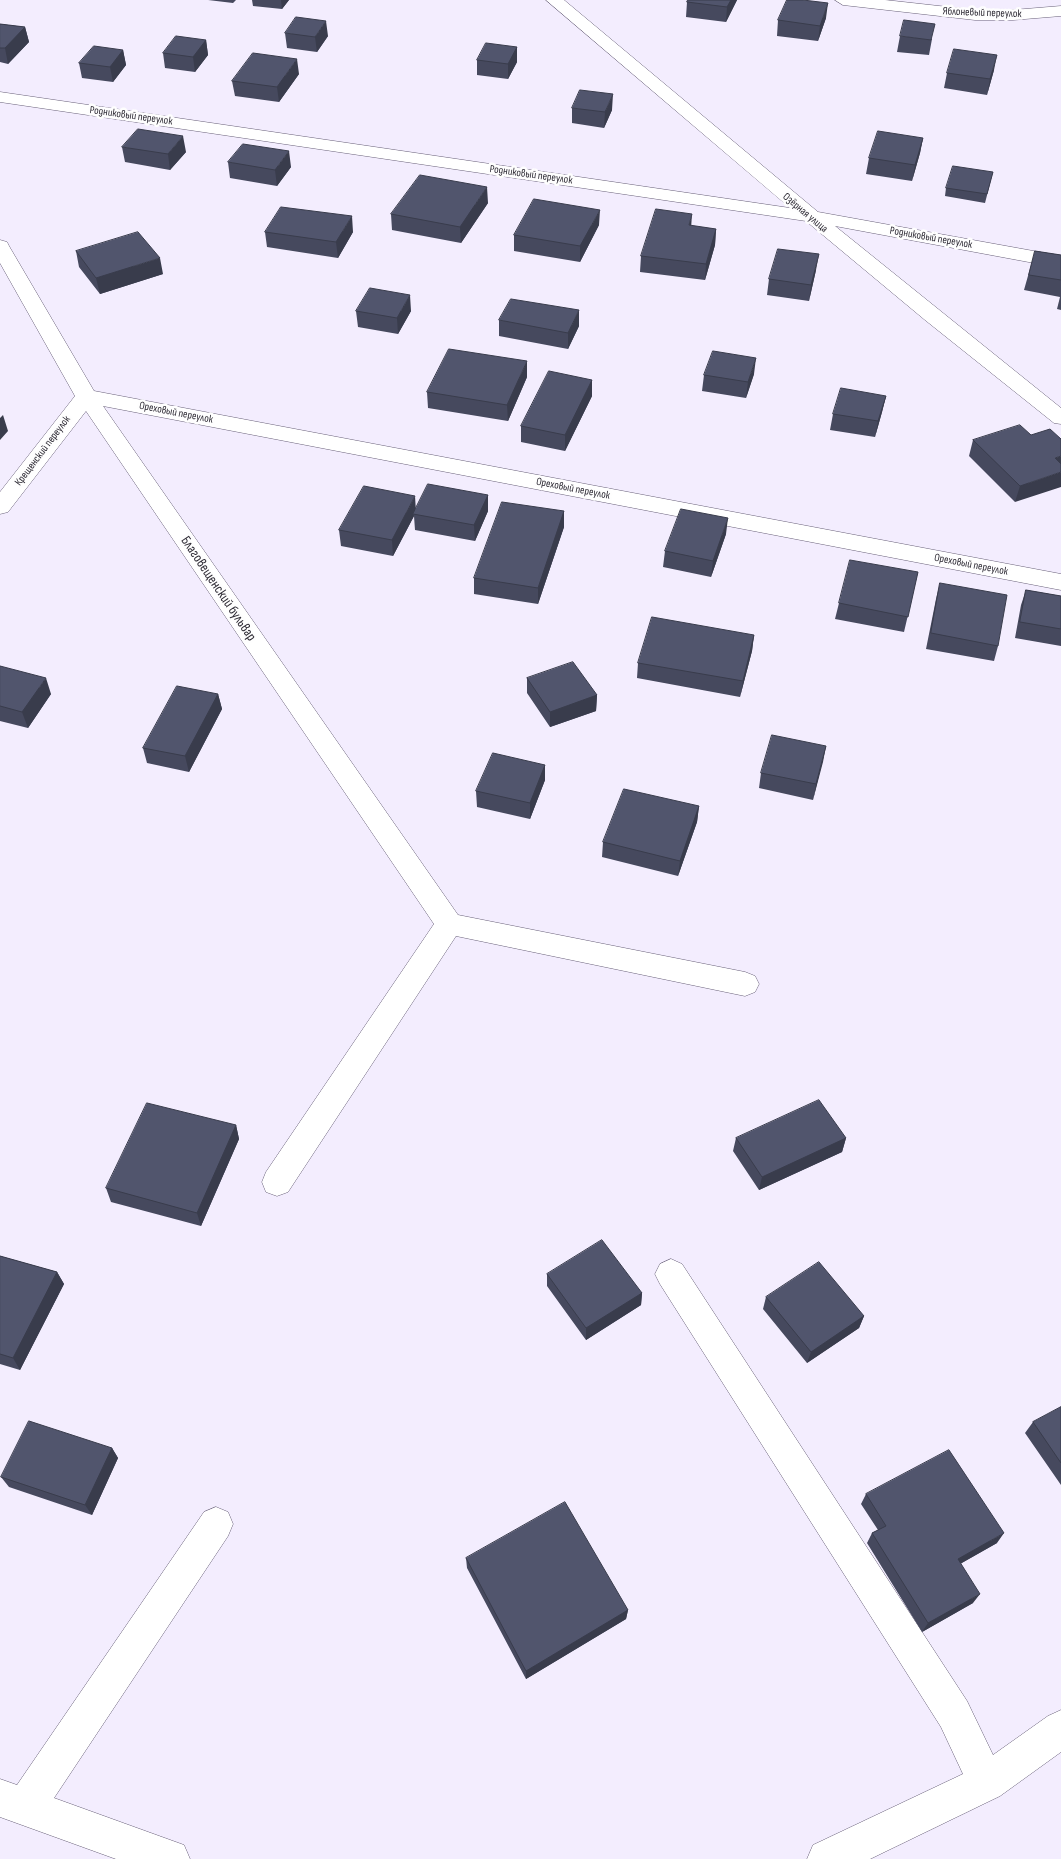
<!DOCTYPE html>
<html>
<head>
<meta charset="utf-8">
<style>
  body { margin:0 }
  canvas { display:block; background:#f3edfe }
</style>
</head>
<body>
<canvas width="1061" height="1859"></canvas>
<script>
const ctx = document.querySelector('canvas').getContext('2d');
ctx.lineJoin = 'round';
function stroke(path, color, width, dash) { ctx.strokeStyle = color; ctx.lineWidth = width; ctx.lineCap = dash ? 'butt' : 'round'; ctx.setLineDash(dash || []); ctx.stroke(path); }
function fill(path, color) { ctx.fillStyle = color; ctx.fill(path, 'evenodd'); }
function write(font, color, halo, rows, align = 'center') {
  ctx.font = font + ' "Sofia Sans Condensed",sans-serif'; ctx.lineWidth = 5; ctx.setLineDash([]); ctx.textBaseline = 'middle'; ctx.strokeStyle = halo; ctx.fillStyle = color; for (const [text, x, y, turn = 0] of rows) {
    ctx.save(); ctx.translate(x, y); ctx.rotate((+turn || 0) * Math.PI / 180); ctx.textAlign = isNaN(turn) ? turn : align; if (halo) ctx.strokeText(text, 0, 0); ctx.fillText(text, 0, 0); ctx.restore();
  }
}
const street = new Path2D(`
  M546 0H564L818 212 1061 256V268L835 226 1061 408V424L1054 423 925 320 806 221 0 102V92L790 208Z
  M835 0H885L975 10H1013L1061 6V16L1013 20H975L843 5Z
  M0 240 7 242 9 246 94 391 1061 574V590L103 406 458 915 745 972 755 976 759 984 755 992 745 996 456 936 288 1192 277 1196 266 1192 262 1182 266 1172 434 924 86 411 8 512 0 514V492L75 396 0 263Z
  M671 1259 682 1264 967 1701 993 1755 1048 1716 1061 1710V1752L1000 1796 870 1859H807L813 1845 963 1774 941 1727 660 1284 655 1274 660 1264Z
  M216 1507 228 1512 233 1524 228 1536 54 1798 184 1845 190 1859H116L0 1817V1779L17 1785 204 1512Z`);
const wall = new Path2D(`
  M208 0H236L233 3Z
  M252 0H289L282 9 253 6Z
  M688 0H737L726 22 686 17 687 2Z
  M826 18 818 41 777 36 778 20Z
  M0 24 25 27 29 42 8 64 0 62Z
  M285 33 328 36 317 52 287 48Z
  M900 36 932 39 929 55 897 52Z
  M206 40 208 55 195 72 165 68 163 53Z
  M517 47V62L508 79 477 75V60Z
  M123 50 126 65 113 82 82 78 79 63Z
  M994 70 987 95 944 88 947 73Z
  M299 74 279 102 235 96 232 81Z
  M572 108 612 110 604 128 572 123Z
  M923 138 920 153 912 181 866 174 869 158Z
  M122 147 186 152 170 170 125 162Z
  M228 162 291 167 277 186 230 178Z
  M993 172 985 203 945 196 946 188Z
  M488 203 461 243 392 230 391 214Z
  M599 225 580 262 514 251V235Z
  M691 226 716 229 715 245 705 280 640 272 641 256Z
  M265 232H353L338 258 267 247Z
  M76 251 163 274 100 294 79 267Z
  M1035 251 1061 255V310L1057 309 1060 297 1024 290Z
  M816 270 809 301 767 295 769 279Z
  M356 311H411L398 334 358 327Z
  M499 320 579 326 568 349 499 336Z
  M754 374 746 398 702 391 704 375Z
  M527 377 508 421 428 408 427 392Z
  M592 380V396L565 451 521 442V426Z
  M886 396 882 412 875 437 830 430 833 414Z
  M1031 435 1061 439 1015 502 969 456 973 440Z
  M488 495V511L475 541 415 530 414 516 393 556 341 546 339 530 416 510Z
  M564 511V527L538 604 474 594V578Z
  M726 534 711 577 663 567 665 551Z
  M918 572 904 632 835 619 839 603Z
  M940 583 998 646 994 661 926 649 936 599Z
  M1026 590 1061 596V646L1015 638 1021 605Z
  M754 635 752 651 740 697 637 678 638 663Z
  M0 666 51 694 28 728 0 721Z
  M527 678 597 695 596 711 550 727 527 693Z
  M218 694 222 709 189 772 147 763 143 748Z
  M826 746 813 800 759 788 761 773Z
  M545 765V780L530 819 477 807 476 791Z
  M699 806 697 822 678 876 602 857 603 842Z
  M236 1125 239 1139 201 1226 111 1202 106 1188Z
  M736 1138H846L842 1152 759 1190 733 1151Z
  M0 1256 57 1272 64 1284 20 1370 0 1364Z
  M547 1274 642 1293 641 1305 586 1340 547 1286Z
  M766 1297 864 1316 859 1328 807 1363 763 1309Z
  M1061 1407V1485L1025 1433 1033 1422Z
  M112 1448 118 1458 92 1515 9 1487 1 1477Z
  M866 1494 997 1543 960 1564 973 1603 922 1632 867 1543 872 1533 878 1530 861 1504Z
  M466 1558 628 1610 626 1619 526 1679 467 1568Z`);
const shadedWall = new Path2D(`
  M281 0H289L282 9Z
  M731 0H737L726 22 727 7Z
  M828 3 826 18 818 41 820 26Z
  M326 21 328 36 317 52 315 37Z
  M25 27 29 42 8 64 5 48Z
  M206 40 208 55 195 72 193 57Z
  M517 47V62L508 79V64Z
  M123 50 126 65 113 82 110 67Z
  M997 55 994 70 987 95 990 79Z
  M297 59 299 74 279 102 277 87Z
  M613 94 612 110 604 128 605 112Z
  M183 136 186 152 170 170 168 154Z
  M923 138 920 153 912 181 915 165Z
  M289 151 291 167 277 186 275 170Z
  M487 187 488 203 461 243 460 227Z
  M600 210 599 225 580 262V246Z
  M692 214 691 229 689 225Z
  M352 216 353 232 338 258 336 242Z
  M716 229 715 245 705 280 706 264Z
  M819 254 816 270 809 301 811 285Z
  M160 258 163 274 100 294 96 278Z
  M410 295 411 311 398 334 397 318Z
  M579 310V326L568 349V333Z
  M756 358 754 374 746 398 748 382Z
  M527 361V377L508 421 507 405Z
  M592 380V396L565 451V435Z
  M886 396 882 412 875 437 878 421Z
  M3 415 8 431 0 440V418Z
  M1061 456V471L1055 458Z
  M1061 472V487L1015 502 1020 486Z
  M488 495V511L475 541 474 525Z
  M415 496 416 512 413 514 414 516 393 556 392 540Z
  M564 511V527L538 604V588Z
  M728 518 726 534 711 577 713 561Z
  M754 635 752 651 740 697 743 681Z
  M46 678 51 694 28 728 22 712Z
  M218 694 222 709 189 772 185 756Z
  M597 695 596 711 550 727V712Z
  M826 746 823 762 813 800 816 784Z
  M545 765V780L530 819V803Z
  M699 806 697 822 678 876 680 861Z
  M236 1125 239 1139 201 1226 197 1213Z
  M846 1138 842 1152 759 1190 762 1177Z
  M57 1272 64 1284 20 1370 13 1358Z
  M642 1293 641 1305 586 1340V1328Z
  M864 1316 859 1328 807 1363 811 1352Z
  M112 1448 118 1458 92 1515 85 1505Z
  M1004 1533 997 1543 951 1569 958 1559Z
  M980 1594 973 1603 922 1632 928 1623Z
  M628 1610 626 1619 526 1679V1671Z`);
const building = new Path2D(`
  M688 0H731L727 7 687 2Z
  M787 0H803L828 3 820 26 778 20Z
  M296 17 326 21 315 37 285 33Z
  M904 20 935 24 931 40 900 36Z
  M0 24 25 27 5 48H0Z
  M176 36 206 40 193 57 163 53Z
  M486 43 517 47 508 64 477 60Z
  M94 46 123 50 110 67 79 63Z
  M954 49 997 55 990 79 947 73Z
  M253 53 297 59 277 87 232 81Z
  M580 90 613 94 605 112 572 108Z
  M138 129 183 136 168 154 122 147Z
  M878 131 923 138 915 165 869 158Z
  M243 144 289 151 275 170 228 162Z
  M953 166 993 172 987 194 946 188Z
  M420 175 487 187 460 227 391 214Z
  M534 199 600 210 580 246 514 235Z
  M281 207 352 216 336 242 265 232Z
  M656 209 692 214 689 225 716 229 706 264 641 256Z
  M138 232 160 258 96 278 76 251Z
  M778 249 819 254 811 285 769 279Z
  M1035 251 1061 255V280L1029 275Z
  M370 288 410 295 397 318 356 311Z
  M511 299 579 310 568 333 499 320Z
  M449 349 527 361 507 405 427 392Z
  M713 351 756 358 748 382 704 375Z
  M549 371 592 380 565 435 521 426Z
  M841 388 886 396 878 421 833 414Z
  M1020 425 1031 435 1050 429 1061 439V456L1055 458 1061 464V472L1020 486 973 440Z
  M428 484 488 495 474 525 413 514Z
  M364 486 415 496 392 540 339 530Z
  M502 502 564 511 538 588 474 578Z
  M681 509 728 518 713 561 665 551Z
  M850 560 918 572 908 617 839 603Z
  M940 583 1007 595 998 646 931 633Z
  M1026 590 1061 596V629L1020 622Z
  M652 617 754 635 743 681 638 663Z
  M573 662 597 695 550 712 527 678Z
  M0 666 46 678 22 712 0 706Z
  M177 686 218 694 185 756 143 748Z
  M772 735 826 746 816 784 761 773Z
  M493 753 545 765 530 803 476 791Z
  M624 789 699 806 680 861 603 842Z
  M819 1100 846 1138 762 1177 736 1138Z
  M147 1103 236 1125 197 1213 106 1188Z
  M602 1240 642 1293 586 1328 547 1274Z
  M0 1256 57 1272 13 1358 0 1354Z
  M819 1262 864 1316 811 1352 766 1297Z
  M1061 1407V1463L1033 1422Z
  M29 1421 112 1448 85 1505 1 1477Z
  M949 1450 1004 1533 958 1559 980 1594 928 1623 872 1533 886 1526 866 1494Z
  M565 1502 628 1610 526 1671 466 1558Z`);
const farStreetnames = [
  ["Яблоневый переулок",982,13,2],
  ["Родниковый переулок",131,116,8],
  ["Родниковый переулок",531,175,8],
  ["Озёрная улица",805,213,40],
  ["Родниковый переулок",931,238,10],
  ["Ореховый переулок",176,413,11],
  ["Крещенский переулок",43,451,-53],
  ["Ореховый переулок",573,489,11],
  ["Ореховый переулок",971,565,11]
];
const streetNames = [
  ["Благовещенский бульвар",218,589,56]
];
stroke(street, '#696179', 1);
fill(street, '#fff');
fill(wall, '#46495e');
fill(shadedWall, '#393c4c');
fill(building, '#51556d');
stroke(building, '#393c4c', 1);
write('11px', '#2e2b35', '#fefefe', farStreetnames);
write('14px', '#2e2b35', '#fefefe', streetNames);
</script>
</body>
</html>
